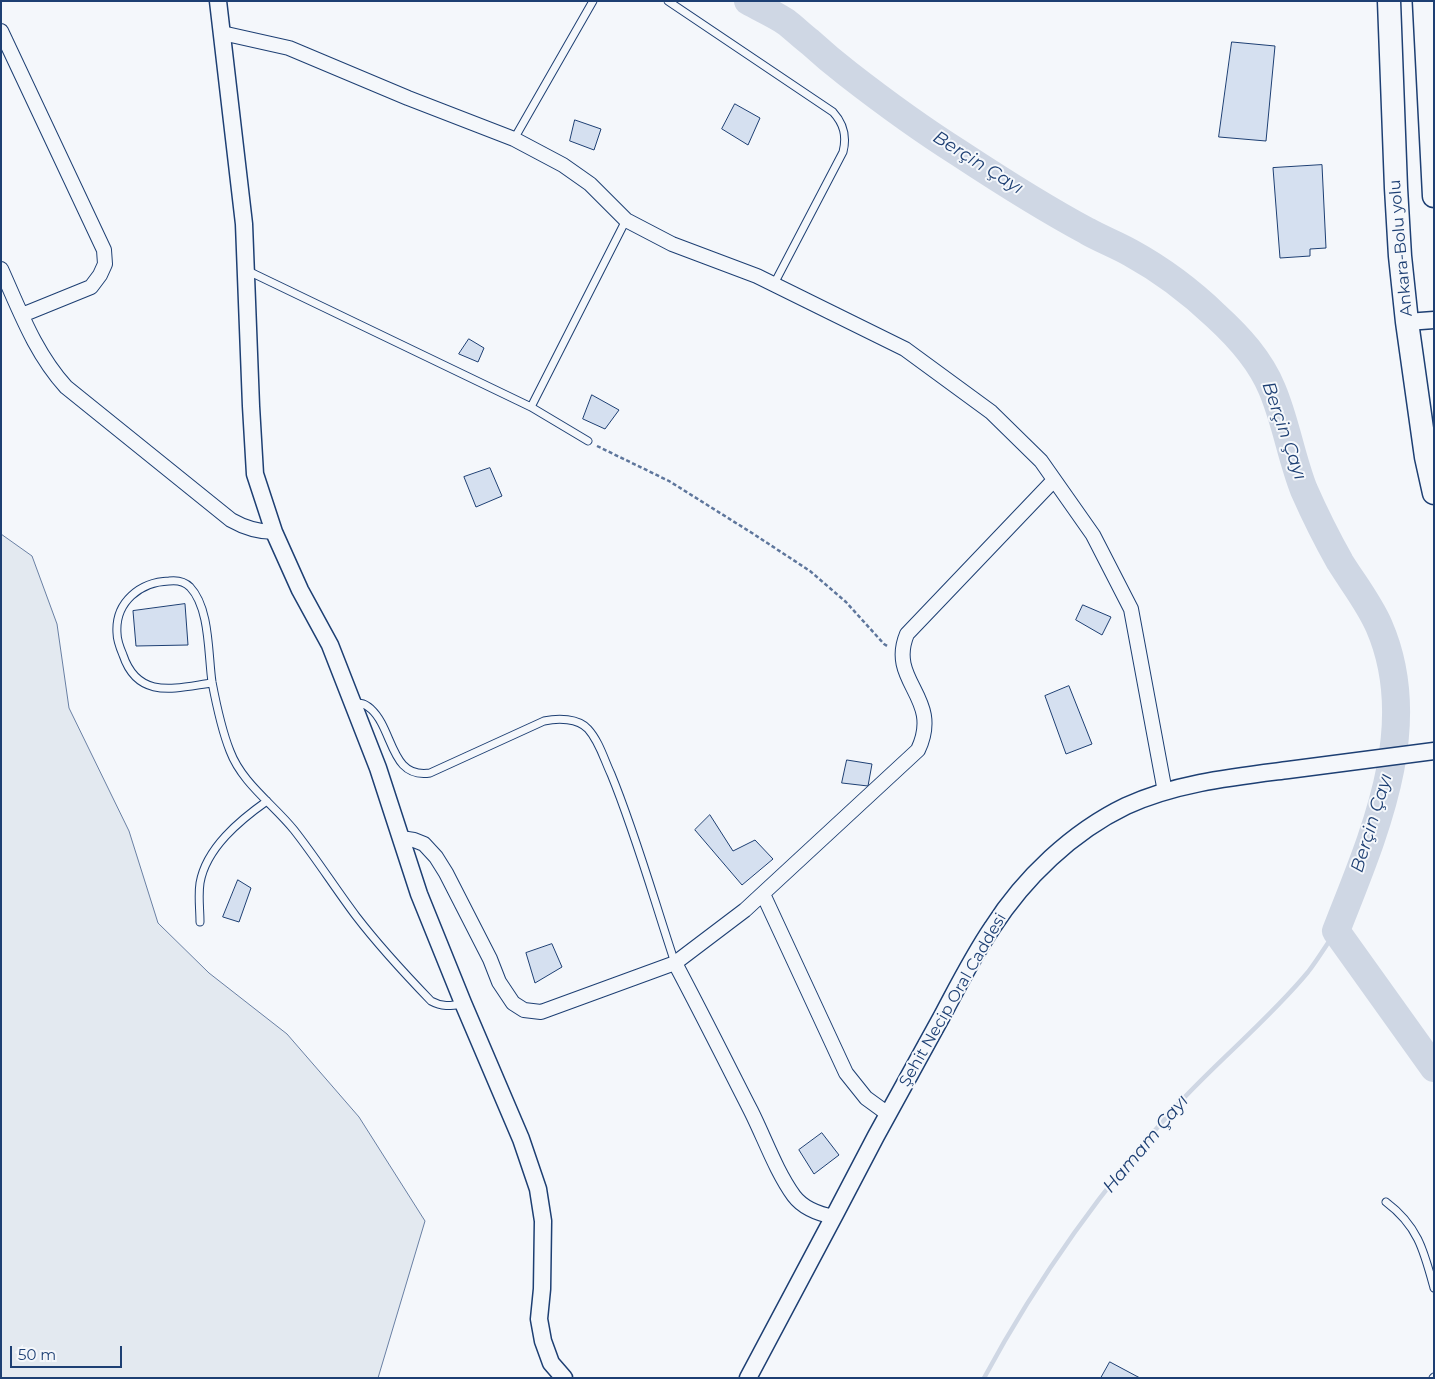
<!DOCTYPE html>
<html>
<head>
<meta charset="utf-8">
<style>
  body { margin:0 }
  #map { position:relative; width:1435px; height:1379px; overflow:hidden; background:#f4f7fb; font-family:Montserrat,sans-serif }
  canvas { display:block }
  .frame { position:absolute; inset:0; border:2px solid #1d3f73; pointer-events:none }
  .scale { position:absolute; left:10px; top:1346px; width:112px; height:22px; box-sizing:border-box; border:2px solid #1d3f73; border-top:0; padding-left:6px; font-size:15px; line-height:18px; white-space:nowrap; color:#1d3f73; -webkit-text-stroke:4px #f4f7fb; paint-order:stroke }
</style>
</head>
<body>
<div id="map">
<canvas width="1435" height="1379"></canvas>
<div class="frame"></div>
<div class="scale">50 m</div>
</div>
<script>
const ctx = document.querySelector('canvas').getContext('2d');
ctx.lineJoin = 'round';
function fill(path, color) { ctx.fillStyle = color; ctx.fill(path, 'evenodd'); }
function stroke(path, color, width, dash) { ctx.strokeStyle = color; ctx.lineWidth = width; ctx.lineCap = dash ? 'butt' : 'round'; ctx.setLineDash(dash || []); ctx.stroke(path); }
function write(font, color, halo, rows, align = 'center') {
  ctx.font = font + ' Montserrat,sans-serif'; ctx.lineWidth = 4; ctx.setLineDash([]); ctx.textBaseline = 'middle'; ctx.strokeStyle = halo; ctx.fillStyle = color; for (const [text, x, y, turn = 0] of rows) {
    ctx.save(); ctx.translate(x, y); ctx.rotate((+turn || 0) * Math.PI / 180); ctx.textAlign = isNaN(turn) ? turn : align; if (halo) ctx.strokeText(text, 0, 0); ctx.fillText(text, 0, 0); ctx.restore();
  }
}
const green = new Path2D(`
  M1 534 32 556 57 624 69 708 129 831 158 923 209 973 287 1034 359 1117 425 1221 378 1378H1Z`);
const stream = new Path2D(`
  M984 1378C1038 1278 1104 1185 1181 1101 1222 1057 1270 1018 1308 972 1318 959 1327 944 1336 931`);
const river = new Path2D(`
  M748 1C760 8 774 14 786 22 794 28 802 36 810 42 822 53 835 64 848 74 884 102 921 129 959 153 1000 180 1044 208 1087 231 1101 239 1117 245 1131 253 1162 270 1191 292 1216 316 1239 337 1260 360 1272 389 1286 422 1291 457 1304 490 1315 515 1327 539 1340 562 1353 583 1369 603 1379 626 1423 727 1373 836 1336 931L1434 1068`);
const building = new Path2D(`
  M1232 42 1275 46 1266 141 1219 137Z
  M735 104 760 118 748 145 722 129Z
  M575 120 601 129 594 150 570 141Z
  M1322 165 1326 248 1310 249V256L1280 258 1273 168Z
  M469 339 484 348 478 362 459 354Z
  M592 395 619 410 605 429 583 419Z
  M490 468 502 496 476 507 464 477Z
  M185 604 188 645 136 646 133 611Z
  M1083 605 1111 617 1102 635 1076 620Z
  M1069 686 1092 744 1066 754 1045 696Z
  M847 760 872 764 868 786 842 783Z
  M710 815 733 851 755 840 773 859 742 885 695 830Z
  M238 880 251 888 239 922 223 917Z
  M552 944 562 967 535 983 526 953Z
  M822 1133 839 1155 814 1174 799 1150Z
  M1110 1362 1140 1378H1101Z`);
const path = new Path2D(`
  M597 446 669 481 752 533 810 571 846 602 884 644 889 647`);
const service = new Path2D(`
  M668 1 833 112C844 124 847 136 843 152L774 284
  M514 139 593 1
  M246 270 531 407 588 441
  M531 407 626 220
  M212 683C175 688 138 700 123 655 120 648 117 640 117 633 115 602 140 582 169 581 177 580 184 581 190 587 210 608 208 654 212 682 216 703 222 731 230 751 242 783 273 804 294 830 316 858 335 888 356 916 379 946 405 974 431 1001 442 1007 450 1006 462 1004
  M354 704C361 702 365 704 371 709 394 730 390 779 430 773L544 721C558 718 578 718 588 729 599 741 604 759 611 774 636 835 654 900 675 963
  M200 922C200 909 198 896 200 883 206 848 240 820 267 801
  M1386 1202C1418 1226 1424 1251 1434 1288
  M1433 1378 1434 1377`);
const minor = new Path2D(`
  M1 31 104 250 105 264 100 275 91 287 22 315
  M222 33 289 48 408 98 514 139 563 165 590 184 626 220 672 244 757 276 905 349 991 412 1041 461 1093 535 1131 609 1165 792
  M1 269C20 311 35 353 66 387L231 520C245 528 258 532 274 532
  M401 838 414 840 424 844 436 857 446 873 490 959 499 982 513 1003 524 1010 541 1012 675 963 745 910 918 750C943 697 887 682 907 634L1054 480
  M763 894 846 1073 866 1098 888 1114
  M675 963C701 1012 726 1062 751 1111 765 1139 776 1171 794 1196 803 1208 819 1214 834 1217`);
const tertiary = new Path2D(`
  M218 1 244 224 251 406 255 474 274 532 300 590 330 645 378 768 419 894 463 1003 521 1139 538 1189 543 1221 542 1289 539 1319 543 1341 551 1363 564 1378
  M1407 322 1434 320
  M748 1378C791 1297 834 1217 876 1136 898 1096 920 1056 942 1016 958 986 973 956 992 928 1024 878 1072 832 1126 806 1176 783 1233 777 1288 770 1337 764 1385 757 1434 751`);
const trunk = new Path2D(`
  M1389 1 1396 188 1400 256 1407 322 1426 457 1434 493
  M1424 1 1434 196`);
const streetNames = [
  ["Ankara-Bolu yolu",1401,248,-95],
  ["Şehit Necip Oral Caddesi",953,1000,-60]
];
const waterNames = [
  ["Berçin Çayı",978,163,32],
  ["Berçin Çayı",1284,431,71],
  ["Berçin Çayı",1372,823,-73],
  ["Hamam Çayı",1146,1144,-50]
];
fill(green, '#e3e9f0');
stroke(green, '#687fa3', 1);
stroke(stream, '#cfd7e4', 4.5);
stroke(river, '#cfd7e4', 28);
fill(building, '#d5e0f0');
stroke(building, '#1d3f73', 1);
stroke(service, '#1d3f73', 9);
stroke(minor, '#1d3f73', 16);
stroke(tertiary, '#1d3f73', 19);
stroke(trunk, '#1d3f73', 25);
stroke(path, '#5e769c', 2.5, [4, 2.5]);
stroke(service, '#f4f7fb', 7);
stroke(minor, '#f4f7fb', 14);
stroke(tertiary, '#f4f7fb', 16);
stroke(trunk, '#f4f7fb', 22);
write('16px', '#1d3f73', '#f4f7fb', streetNames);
write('italic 18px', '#1d3f73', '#f4f7fb', waterNames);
</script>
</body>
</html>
